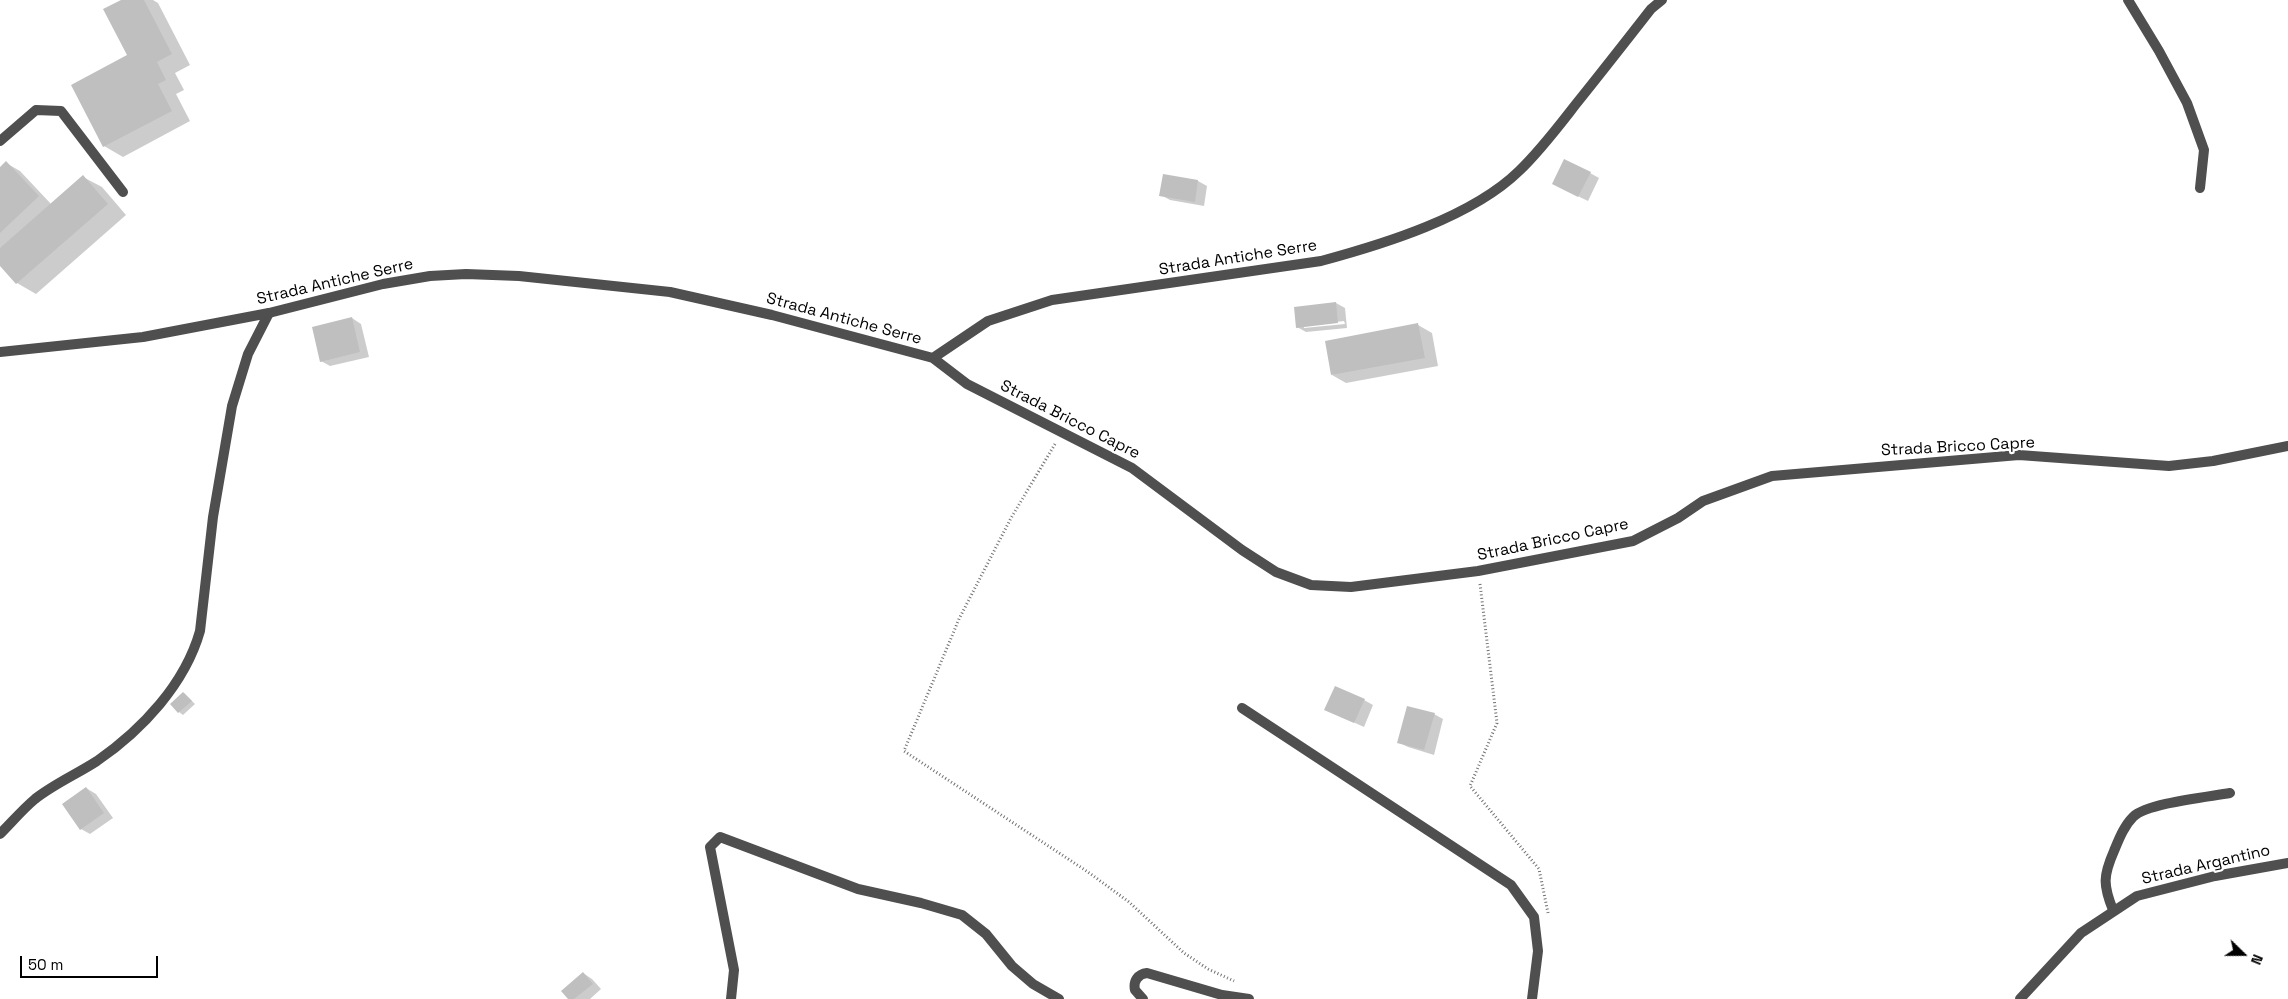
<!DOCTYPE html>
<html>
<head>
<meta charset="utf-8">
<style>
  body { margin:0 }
  #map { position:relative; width:2288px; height:999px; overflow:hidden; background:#fff; font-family:"Space Grotesk",sans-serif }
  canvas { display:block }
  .north { position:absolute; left:2218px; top:929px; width:50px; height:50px; -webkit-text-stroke:4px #fff; paint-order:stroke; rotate:112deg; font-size:14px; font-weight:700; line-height:20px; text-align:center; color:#000 }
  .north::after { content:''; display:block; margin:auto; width:18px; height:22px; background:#000; clip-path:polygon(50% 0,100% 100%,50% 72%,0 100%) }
  .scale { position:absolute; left:20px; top:956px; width:138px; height:22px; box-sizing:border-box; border:2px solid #000; border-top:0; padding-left:6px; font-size:15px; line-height:18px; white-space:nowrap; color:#000; -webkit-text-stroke:4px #fff; paint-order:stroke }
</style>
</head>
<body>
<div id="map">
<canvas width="2288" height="999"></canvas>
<div class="north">N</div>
<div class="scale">50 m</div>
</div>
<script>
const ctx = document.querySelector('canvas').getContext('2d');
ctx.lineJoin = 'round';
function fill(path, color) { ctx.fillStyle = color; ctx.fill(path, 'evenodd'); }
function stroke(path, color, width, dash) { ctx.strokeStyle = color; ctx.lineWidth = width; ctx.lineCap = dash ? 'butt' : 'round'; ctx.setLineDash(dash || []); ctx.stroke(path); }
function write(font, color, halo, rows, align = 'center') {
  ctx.font = font + ' "Space Grotesk",sans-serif'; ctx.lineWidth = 4.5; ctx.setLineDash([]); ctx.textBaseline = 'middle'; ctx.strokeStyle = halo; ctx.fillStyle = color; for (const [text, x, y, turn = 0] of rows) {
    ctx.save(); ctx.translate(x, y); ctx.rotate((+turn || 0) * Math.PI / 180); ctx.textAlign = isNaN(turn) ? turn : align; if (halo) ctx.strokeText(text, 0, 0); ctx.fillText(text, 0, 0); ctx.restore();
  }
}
const shadow = new Path2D(`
  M123 0H153L158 3 190 65 175 73 184 90 176 94 190 121 123 157 104 146 129 56Z
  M6 163 20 171 51 204 83 177 102 187 126 215 36 294 17 283 0 264V168Z
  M1590 173 1599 178 1588 201 1563 189Z
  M1164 175 1198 181 1207 186 1204 206 1170 200 1161 195Z
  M1336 303 1345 308 1347 328 1306 332 1297 327ZM1344 321 1345 324 1304 328V326Z
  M352 318 361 324 369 357 330 366 321 361Z
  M1418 325 1432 333 1438 366 1346 383 1332 375Z
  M184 693 195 704 183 715 179 712Z
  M1364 700 1373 705 1364 727 1335 714Z
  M1434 714 1443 719 1434 755 1408 747 1398 742Z
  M86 788 96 794 113 818 90 834 81 829Z
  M583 973 592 979 601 989 590 999H569Z`);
const building = new Path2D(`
  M121 0H144L172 54 157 62 166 80 158 84 172 111 103 147 71 85 127 55 103 9Z
  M1564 159 1591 172 1578 197 1552 184Z
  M6 161 39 196 0 233V167Z
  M1163 174 1198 180 1195 202 1159 196Z
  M83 175 108 204 16 284 0 266V248Z
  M1336 302 1338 323 1296 328 1294 307Z
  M352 317 360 352 320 362 312 327Z
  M1418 323 1425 358 1331 375 1325 341Z
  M1335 686 1365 699 1354 723 1324 710Z
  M183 692 192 701 178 713 170 704Z
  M1407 706 1435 713 1424 750 1397 743Z
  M86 787 104 813 80 830 62 804Z
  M583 972 593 984 574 999H568L561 991Z`);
const path = new Path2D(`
  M1055 444 1011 518 959 619 904 751 1088 872 1129 902 1184 953 1208 969 1234 981
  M1480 584 1497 723 1470 786 1539 869 1548 913`);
const lane = new Path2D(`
  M2128 0 2159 51 2187 103 2204 150 2200 188
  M0 141 36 110 61 111 123 192
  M1242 708 1511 885 1534 917 1538 951 1532 999
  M0 834C11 823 23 809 35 799 54 784 77 774 97 761 142 730 185 684 200 631L213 517 232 406 248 354 269 313
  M2113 910C2103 885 2103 876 2114 851 2119 839 2124 826 2133 817 2147 803 2208 797 2230 793
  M731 999 734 970 710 847 720 837 858 889 921 903 962 915 986 934 1012 966 1033 984 1059 999
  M1143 999 1135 990C1133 981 1138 974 1147 973L1222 995 1249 999`);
const street = new Path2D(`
  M0 352 143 337 269 313 383 284 430 276 466 274 519 276 670 292 772 315 933 358 967 384 1132 468 1242 550 1276 572 1311 585 1351 587 1478 571 1633 541 1678 518 1703 501 1772 476 2019 455 2169 466 2213 461 2288 446
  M933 358 988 321 1052 300 1321 261C1384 244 1472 217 1519 171 1540 151 1558 127 1576 104 1601 73 1626 41 1651 9L1662 0
  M2020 999 2081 933 2137 896 2215 876 2288 863`);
const streetNames = [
  ["Strada Antiche Serre",1238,258,-9],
  ["Strada Antiche Serre",335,282,-13],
  ["Strada Antiche Serre",844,319,15],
  ["Strada Bricco Capre",1070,420,27],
  ["Strada Bricco Capre",1958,447,-3],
  ["Strada Bricco Capre",1553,540,-12],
  ["Strada Argantino",2206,865,-13]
];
fill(shadow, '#0003');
fill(building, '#bfbfbf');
stroke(path, '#717171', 3, [1, 2.5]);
stroke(lane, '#4f4f4f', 10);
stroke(street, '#4f4f4f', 10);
write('16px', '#000', '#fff', streetNames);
</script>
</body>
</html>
